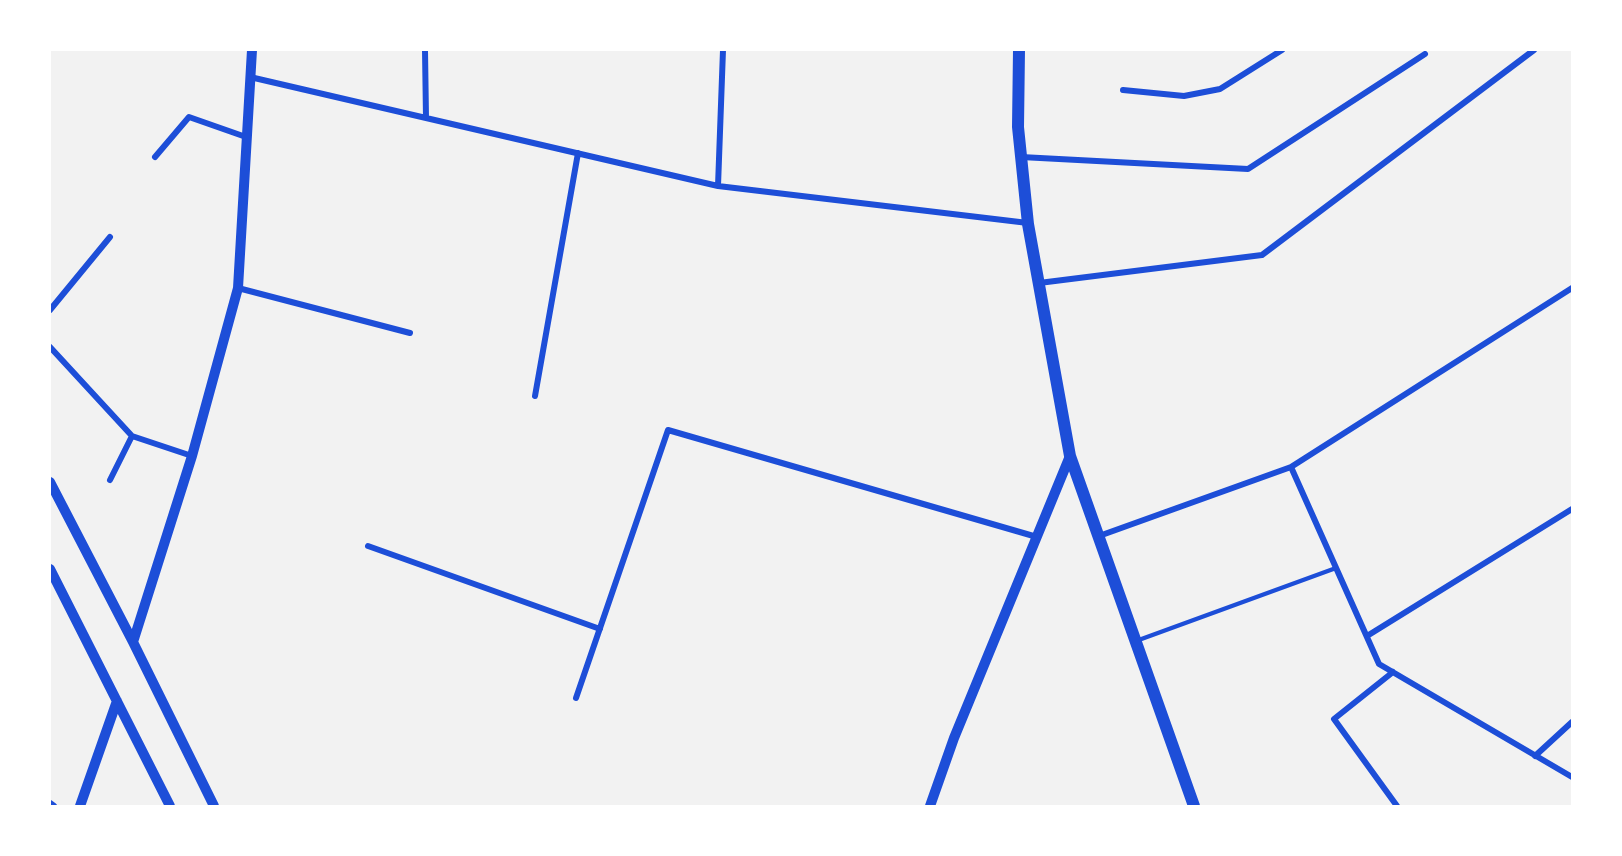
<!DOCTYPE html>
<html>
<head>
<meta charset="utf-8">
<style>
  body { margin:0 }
  #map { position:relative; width:1622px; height:856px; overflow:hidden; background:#f2f2f2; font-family:"DM Sans",sans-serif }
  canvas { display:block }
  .frame { position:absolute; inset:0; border:51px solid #fff; pointer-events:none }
</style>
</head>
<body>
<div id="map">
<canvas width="1622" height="856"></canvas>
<div class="frame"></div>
</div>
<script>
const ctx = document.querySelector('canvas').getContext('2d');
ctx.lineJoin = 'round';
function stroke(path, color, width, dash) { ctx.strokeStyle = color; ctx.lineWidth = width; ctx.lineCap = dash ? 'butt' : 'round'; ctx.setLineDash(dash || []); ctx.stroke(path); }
const service = new Path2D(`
  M1136 641 1336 568`);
const minor = new Path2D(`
  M425 50 426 118
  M250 77 718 186 1028 223
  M1123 90 1184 96 1220 89 1282 50
  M155 157 189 117 246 137
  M1021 157 1248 169 1425 54
  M718 186 723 50
  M1039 283 1262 255 1534 50
  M238 288 410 333
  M50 310 110 237
  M50 347 132 436 110 480
  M535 396 578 153
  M132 436 192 456
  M1291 467 1379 664 1572 777
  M1099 536 1291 467 1572 288
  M368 546 600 629
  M1367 636 1572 509
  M1393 672 1334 719 1397 806
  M576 698 668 430 1037 537
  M1535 756 1572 722
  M50 803 54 806`);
const tertiary = new Path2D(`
  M50 482 133 642 214 806
  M50 569 170 806
  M133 642 192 456 238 288 252 50
  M80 806 117 701
  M930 806 954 738 1070 456`);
const secondary = new Path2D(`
  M1019 50 1018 127 1028 224 1070 456 1194 806`);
stroke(service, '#1d4ed8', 4.5);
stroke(minor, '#1d4ed8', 6);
stroke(tertiary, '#1d4ed8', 10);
stroke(secondary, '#1d4ed8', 12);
</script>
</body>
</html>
